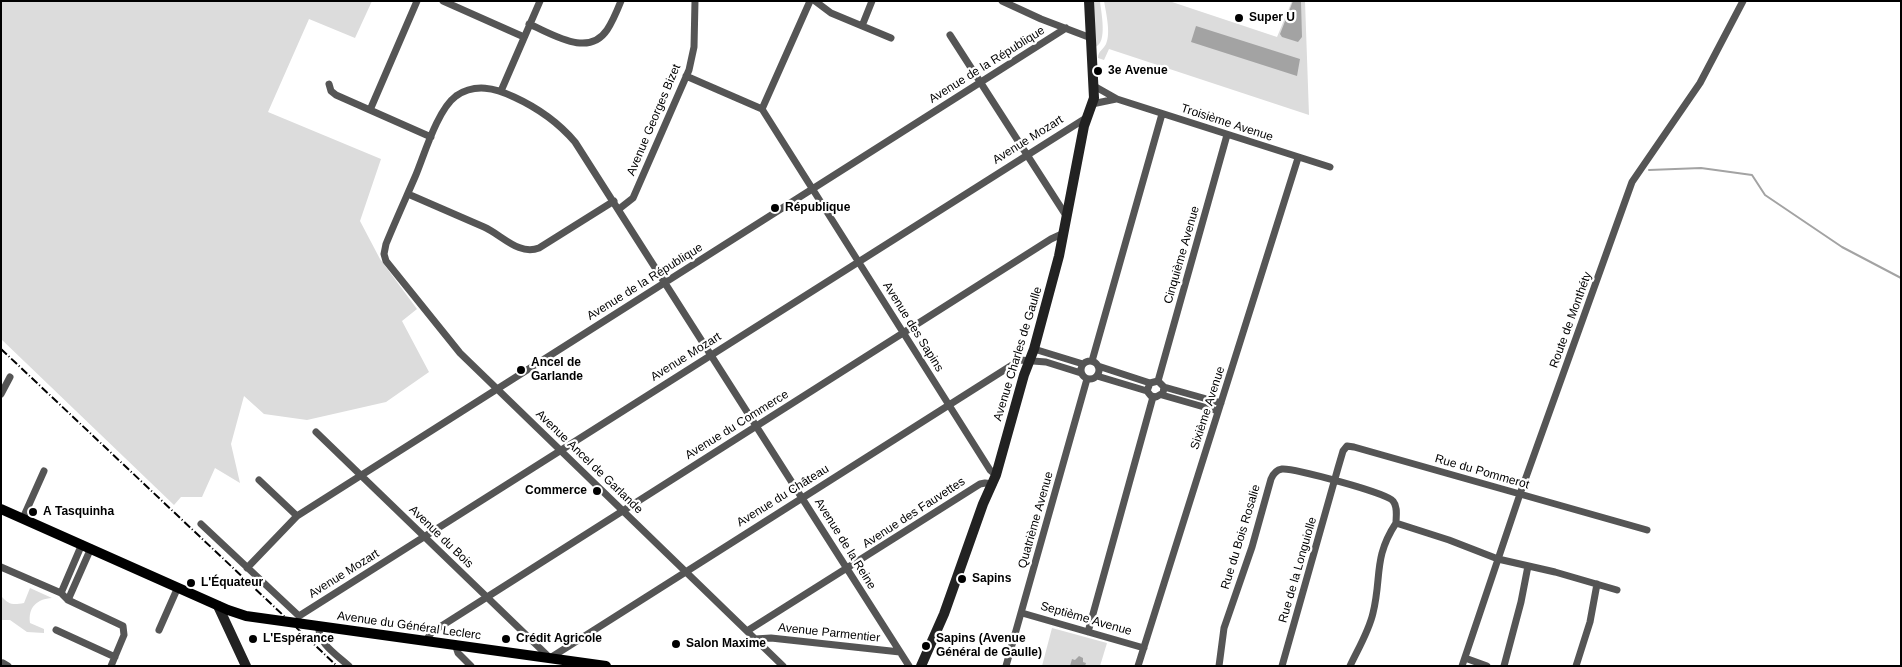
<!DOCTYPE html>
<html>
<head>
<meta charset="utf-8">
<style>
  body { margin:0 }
  #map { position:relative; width:1902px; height:667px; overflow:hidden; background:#fff; font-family:Arial,sans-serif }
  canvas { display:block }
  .frame { position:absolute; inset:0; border:2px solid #000; pointer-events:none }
</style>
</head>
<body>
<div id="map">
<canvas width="1902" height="667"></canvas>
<div class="frame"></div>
</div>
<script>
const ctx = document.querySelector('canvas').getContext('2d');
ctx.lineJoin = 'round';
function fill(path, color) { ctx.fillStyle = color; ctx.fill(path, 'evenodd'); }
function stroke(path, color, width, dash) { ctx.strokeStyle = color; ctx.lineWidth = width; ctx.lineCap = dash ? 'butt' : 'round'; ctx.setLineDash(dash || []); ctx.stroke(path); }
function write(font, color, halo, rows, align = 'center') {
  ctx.font = font + ' Arial,sans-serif'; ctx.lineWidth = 4.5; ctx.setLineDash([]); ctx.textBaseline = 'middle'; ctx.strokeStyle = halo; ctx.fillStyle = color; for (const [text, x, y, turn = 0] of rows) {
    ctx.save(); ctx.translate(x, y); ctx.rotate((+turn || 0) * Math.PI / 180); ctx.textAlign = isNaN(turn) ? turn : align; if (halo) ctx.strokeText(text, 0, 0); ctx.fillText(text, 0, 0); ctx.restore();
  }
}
const green = new Path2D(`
  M1 1H372L355 38 309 19 268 112 381 159 360 221 380 259 417 309 402 321 429 372 386 402 307 420 264 414 244 396 231 444 240 483 215 468 202 497H181L174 505 1 339Z
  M1092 1H1100C1101 12 1108 43 1095 47Z
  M1104 1H1169L1277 37 1292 1H1305L1309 115 1109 49 1104 60 1098 58C1098 51 1103 50 1106 44 1111 33 1106 13 1104 1Z
  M30 588 52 598C37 599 28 607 30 623L44 629V633L27 632 10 620H1V596C9 605 13 605 24 603Z
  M1052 628 1107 643 1100 666H1042Z`);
const water = new Path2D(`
  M1293 1 1301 2 1302 37 1298 42 1282 37 1280 34Z
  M1196 26 1300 59 1297 76 1191 42Z
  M1079 656 1083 658V662L1086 663 1085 666H1070L1072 659 1075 660Z`);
const stream = new Path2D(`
  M1649 170 1701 168 1752 175 1765 195 1842 247 1901 278`);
const street = new Path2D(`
  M443 1 524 37
  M815 1 831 13 891 38
  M1002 1 1041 19 1091 38
  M529 24C553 34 588 58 607 30 613 21 617 11 621 1
  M862 26 872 1
  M950 35 1067 217
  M686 76 762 109 990 470 996 475
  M329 84 331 91 336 95 431 137
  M1094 86 1117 99 1330 167
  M501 91 540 1
  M1092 104 1116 99
  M762 109 810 1
  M370 110 417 1
  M408 194 484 227C502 235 519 256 539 248L614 201
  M619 209 633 198 689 70 694 47 695 1
  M1034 349 1083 364
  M1081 370a9 9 0 1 1 18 0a9 9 0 1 1-18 0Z
  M1092 361 1162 114
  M1098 366 1150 383
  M1097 376 1147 391
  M1158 381 1227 135
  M1164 387 1163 393 1156 397 1151 396 1147 391 1150 383 1158 381 1164 387 1221 403
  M1 394 10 377
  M1162 395 1218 411
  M316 432 550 658 1020 360 1046 362 1081 373
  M259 480 297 516
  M23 518 44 471
  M201 524 299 616
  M1 567 61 593 68 600 123 626 124 635 111 666
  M247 568 297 516 1066 28
  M61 593 82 544
  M68 600 91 548
  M1022 613 1144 648
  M299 616 1086 118
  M319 626C317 643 337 655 349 666
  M56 630 115 657
  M159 630 178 587
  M747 631 980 484 985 483 993 484
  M1088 632 1153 397
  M755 639 771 638 900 652
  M426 640 432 632 1051 239 1064 233
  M455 644 458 653 471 666
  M1465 658 1487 666
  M3 663 8 666
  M783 666 460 353 386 261 384 254 386 244C395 222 405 200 415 177 424 156 437 110 456 96 475 83 495 88 514 97 538 108 558 122 575 142L909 666
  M1006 666 1087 379
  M1138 666 1298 158
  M1219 666 1224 628 1252 547 1271 479C1273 474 1276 470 1282 469 1293 468 1388 493 1393 501 1398 507 1396 516 1396 523
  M1282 666 1338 468 1343 451 1347 446 1354 447 1647 530
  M1350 666C1358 649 1369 631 1373 613 1382 577 1373 558 1396 523L1449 540 1498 559 1555 572 1617 590
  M1462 666 1520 494 1632 182 1700 83 1743 1
  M1504 666 1521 602 1528 566
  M1576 666 1590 622 1597 584`);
const secondary = new Path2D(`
  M218 606 246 666
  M921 666 944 614 983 504 996 475 1024 375 1034 349 1059 256 1084 126 1094 98 1089 1`);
const primary = new Path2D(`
  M1 509 228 610 246 616 606 666`);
const rail = new Path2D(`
  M1 349 337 666`);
const markers = [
  [1239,18,5,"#000"],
  [1098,71,5,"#000"],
  [775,208,5,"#000"],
  [521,370,5,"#000"],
  [597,491,5,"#000"],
  [33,512,5,"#000"],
  [962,579,5,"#000"],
  [191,583,5,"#000"],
  [253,639,5,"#000"],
  [506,639,5,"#000"],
  [676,644,5,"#000"],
  [926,646,5,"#000"]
];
const poiNames = [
  ["Super U",1249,18],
  ["3e Avenue",1108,71],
  ["République",785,208],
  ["Ancel de",531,363],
  ["Garlande",531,377],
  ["Commerce",587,491,"right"],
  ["A Tasquinha",43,512],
  ["Sapins",972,579],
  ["L'Équateur",201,583],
  ["L'Espérance",263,639],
  ["Crédit Agricole",516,639],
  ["Sapins (Avenue",936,639],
  ["Général de Gaulle)",936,653],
  ["Salon Maxime",686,644]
];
const streetNames = [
  ["Avenue de la République",987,65,-32],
  ["Avenue Georges Bizet",654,120,-67],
  ["Troisième Avenue",1227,123,18],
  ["Avenue Mozart",1028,140,-32],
  ["Cinquième Avenue",1182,255,-74],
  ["Avenue de la République",645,282,-32],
  ["Route de Monthéty",1571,320,-70],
  ["Avenue des Sapins",913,327,58],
  ["Avenue Charles de Gaulle",1018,354,-73],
  ["Avenue Mozart",686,357,-32],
  ["Sixième Avenue",1208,408,-72],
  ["Avenue du Commerce",737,425,-32],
  ["Avenue Ancel de Garlande",589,462,44],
  ["Rue du Pommerot",1482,472,16],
  ["Avenue du Château",783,496,-32],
  ["Avenue des Fauvettes",914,513,-33],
  ["Quatrième Avenue",1036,520,-74],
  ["Avenue du Bois",441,537,44],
  ["Rue du Bois Rosalie",1241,537,-73],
  ["Avenue de la Reine",845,544,58],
  ["Rue de la Longuiolle",1298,570,-74],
  ["Avenue Mozart",344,574,-32],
  ["Septième Avenue",1086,619,16],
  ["Avenue du Général Leclerc",409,626,8],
  ["Avenue Parmentier",829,633,6]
];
fill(green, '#dcdcdc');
fill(water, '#a3a3a3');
stroke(stream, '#a3a3a3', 2);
stroke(street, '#555', 7);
stroke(secondary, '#222', 10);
stroke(primary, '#000', 10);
stroke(rail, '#000', 2, [8, 2.5, 1, 2.5]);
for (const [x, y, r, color] of markers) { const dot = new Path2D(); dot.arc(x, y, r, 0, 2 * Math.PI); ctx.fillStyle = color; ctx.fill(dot); stroke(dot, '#fff', 2); }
write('bold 12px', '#000', '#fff', poiNames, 'left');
write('12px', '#000', '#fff', streetNames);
</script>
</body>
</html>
